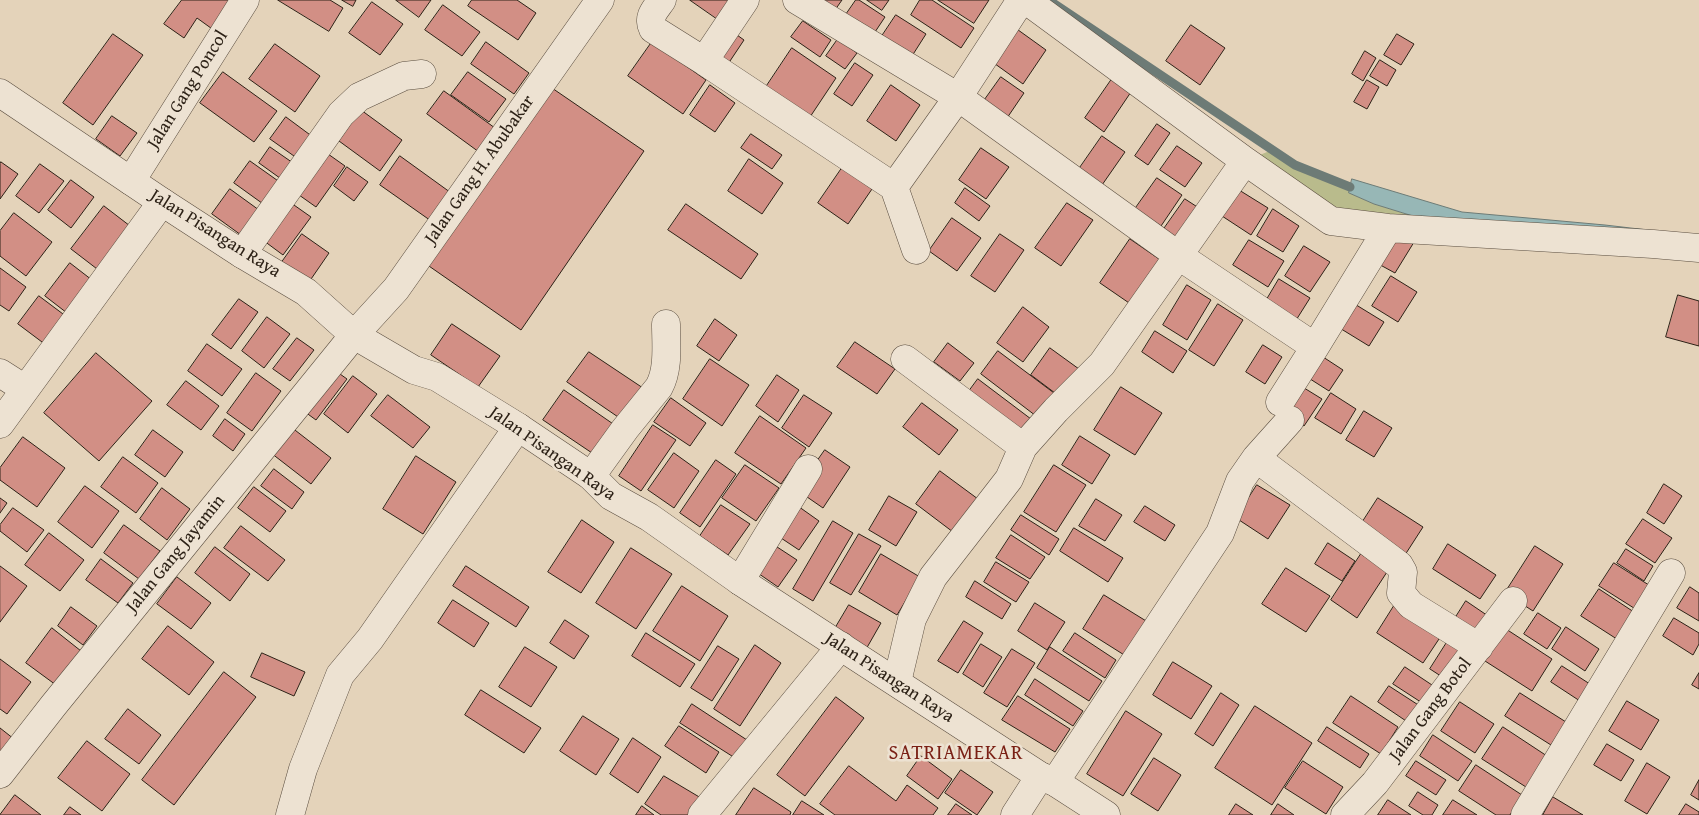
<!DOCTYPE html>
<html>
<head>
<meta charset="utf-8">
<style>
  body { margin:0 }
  canvas { display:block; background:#e4d3ba }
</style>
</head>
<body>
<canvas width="1699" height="815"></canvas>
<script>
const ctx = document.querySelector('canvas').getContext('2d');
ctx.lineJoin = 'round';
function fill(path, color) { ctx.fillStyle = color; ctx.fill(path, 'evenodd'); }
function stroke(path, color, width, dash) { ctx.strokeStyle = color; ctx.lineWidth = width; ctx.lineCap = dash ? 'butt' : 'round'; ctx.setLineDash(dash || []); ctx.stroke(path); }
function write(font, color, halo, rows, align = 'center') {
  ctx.font = font + ' "Gentium Book Plus",serif'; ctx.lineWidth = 5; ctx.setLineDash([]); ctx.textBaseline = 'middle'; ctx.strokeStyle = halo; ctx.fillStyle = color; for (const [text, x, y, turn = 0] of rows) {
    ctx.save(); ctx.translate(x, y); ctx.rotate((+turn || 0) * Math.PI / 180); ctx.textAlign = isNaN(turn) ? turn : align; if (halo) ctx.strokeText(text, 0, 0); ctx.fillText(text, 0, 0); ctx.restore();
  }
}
const green = new Path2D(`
  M1272 150 1295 165 1350 187 1349 193 1374 204 1429 221H1331L1245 161Z`);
const water = new Path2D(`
  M1352 179 1462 212 1605 225 1699 236 1429 221 1374 204 1349 193Z`);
const stream = new Path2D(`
  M1050 1 1295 165 1350 187`);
const building = new Path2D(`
  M182 0H237L215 31 197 18 184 38 164 24Z
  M278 0H330L343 8 329 31Z
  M342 0H356L353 6Z
  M396 0H431L419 17Z
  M472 0H517L536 13 518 40 468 6Z
  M690 0H732L719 20Z
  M821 0H842L835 10Z
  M856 0H859L885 17 873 35 845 16Z
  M867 0H889L882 10Z
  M920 0H932L974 28 961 48 911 15Z
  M938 0H989L974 23Z
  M372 2 403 24 380 55 349 33Z
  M443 5 480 32 462 56 425 30Z
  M896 15 926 34 912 56 882 36Z
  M803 21 831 40 820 57 791 37Z
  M1191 25 1225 48 1200 85 1166 61Z
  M1014 27 1046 50 1023 84 991 61Z
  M730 30 744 40 726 67 711 57Z
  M113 34 143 55 93 125 63 103Z
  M1397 34 1414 44 1401 65 1384 55Z
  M838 39 857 53 845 69 826 56Z
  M486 42 529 73 514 94 471 64Z
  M652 42 706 80 683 114 628 76Z
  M275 44 320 76 295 112 249 79Z
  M792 48 836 78 810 117 766 87Z
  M1365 51 1376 58 1363 81 1352 74Z
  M1380 60 1396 70 1387 86 1370 76Z
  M855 63 873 75 852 106 834 94Z
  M223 72 277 111 254 142 200 103Z
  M468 72 506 99 489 122 451 95Z
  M1114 76 1133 89 1104 132 1085 118Z
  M1001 77 1024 93 1005 121 981 105Z
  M1367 80 1379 87 1367 109 1354 102Z
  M710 85 735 103 715 132 690 115Z
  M891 85 920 105 896 141 867 121Z
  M549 86 644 151 521 330 426 264Z
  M444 91 495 128 479 152 427 114Z
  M361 110 402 140 380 171 339 141Z
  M112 116 137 133 120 156 96 139Z
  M286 117 317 140 301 161 270 139Z
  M1157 124 1170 133 1148 165 1135 156Z
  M751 134 782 155 772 169 741 148Z
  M1102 136 1125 152 1102 185 1079 169Z
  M1177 146 1202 163 1185 187 1160 170Z
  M270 147 296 165 284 181 259 163Z
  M981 148 1009 167 986 199 959 180Z
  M321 149 345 166 316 207 292 190Z
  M400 156 454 195 434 223 380 185Z
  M749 159 783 183 762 214 728 191Z
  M250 161 281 183 266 206 234 183Z
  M1 162 18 174 0 199V164Z
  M40 164 64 181 39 213 16 196Z
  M347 167 368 182 354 201 334 186Z
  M842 168 872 189 848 224 818 203Z
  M1157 178 1182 195 1161 226 1135 209Z
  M71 180 94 197 71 228 48 210Z
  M965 188 990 206 979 221 955 203Z
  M230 189 259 210 241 235 212 214Z
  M1239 190 1268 208 1251 235 1222 216Z
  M284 198 311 217 283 255 256 235Z
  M1185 199 1202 210 1178 245 1161 233Z
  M1067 203 1093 220 1061 266 1035 248Z
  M686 204 758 254 741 279 668 230Z
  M104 206 134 229 101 272 71 249Z
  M1273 209 1299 226 1283 252 1257 236Z
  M14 213 52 242 26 276 0 256V231Z
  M952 218 981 238 957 271 929 251Z
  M1391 232 1419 234 1395 273 1373 261Z
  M302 234 329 253 309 282 282 262Z
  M1000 234 1024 250 995 292 971 276Z
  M1130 239 1162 261 1132 305 1100 283Z
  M1249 240 1284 261 1268 287 1233 265Z
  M1304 246 1330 262 1310 292 1285 276Z
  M70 263 92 280 67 313 45 296Z
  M0 268 26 287 9 311 0 305Z
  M1391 276 1417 292 1398 322 1372 306Z
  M1279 279 1310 298 1293 325 1263 306Z
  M1187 285 1211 300 1187 340 1163 325Z
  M1678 295 1699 301V346L1666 337Z
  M39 296 71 320 50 348 18 324Z
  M239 299 258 312 231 349 212 335Z
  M1353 303 1384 322 1369 346 1338 327Z
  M1218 304 1243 320 1214 366 1189 350Z
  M1023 307 1049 327 1023 362 997 343Z
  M267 317 290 334 264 368 242 351Z
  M715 319 737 335 719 361 697 346Z
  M452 324 500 356 478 387 431 355Z
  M1155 331 1187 351 1173 373 1142 352Z
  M297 338 314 350 290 381 273 369Z
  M855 342 895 369 877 394 837 367Z
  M948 343 974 363 960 381 934 362Z
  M207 344 242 369 222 396 188 371Z
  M1263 345 1282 357 1265 384 1246 372Z
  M1050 348 1079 369 1059 396 1031 375Z
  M998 351 1058 396 1040 419 981 374Z
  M589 352 643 388 621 419 567 382Z
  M96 353 152 401 99 461 44 413Z
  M1320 355 1343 370 1329 391 1307 377Z
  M710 359 749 385 722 426 683 399Z
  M333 369 347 379 316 420 301 409Z
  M256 373 281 391 252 431 227 413Z
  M777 375 799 390 778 422 756 406Z
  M353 376 377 394 348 433 324 414Z
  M978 379 1031 419 1020 434 967 394Z
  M186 381 219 406 201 430 167 405Z
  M1296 383 1322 399 1304 426 1279 410Z
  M1121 387 1162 413 1135 455 1094 430Z
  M564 390 619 428 598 457 543 420Z
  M1331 393 1356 409 1341 434 1315 418Z
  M388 395 430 427 413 448 371 416Z
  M804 395 832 413 809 447 782 428Z
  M671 398 706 423 690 446 654 422Z
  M922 403 958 430 939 455 903 427Z
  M1364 411 1392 428 1374 457 1346 440Z
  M760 416 806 448 781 484 735 453Z
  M225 419 245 434 233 451 213 436Z
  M653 425 676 440 641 491 619 476Z
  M291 427 331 458 311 484 271 453Z
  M153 430 183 452 165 477 135 455Z
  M1080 436 1110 455 1092 484 1062 465Z
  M23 437 65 468 37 507 0 480V468Z
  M825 450 850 467 823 508 797 490Z
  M674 453 699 471 674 508 648 490Z
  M416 456 456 482 423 534 383 509Z
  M123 457 158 483 136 513 101 487Z
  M716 460 736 474 700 527 680 513Z
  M745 465 779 488 756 521 722 498Z
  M1054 465 1086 485 1056 532 1024 512Z
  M274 469 304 492 292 509 261 486Z
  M940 471 978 499 953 532 916 504Z
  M1664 484 1682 496 1664 524 1647 513Z
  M1257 485 1290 505 1268 539 1236 518Z
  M85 486 119 511 92 548 58 522Z
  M254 487 286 511 270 532 238 508Z
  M162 488 190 509 167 540 140 519Z
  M889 496 917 512 896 546 869 530Z
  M0 498 7 503 0 513Z
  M1378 498 1423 527 1403 558 1358 529Z
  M1096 499 1122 515 1105 541 1079 526Z
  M795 504 819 521 799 550 775 534Z
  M721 505 750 524 728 555 700 536Z
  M1145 506 1175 525 1165 541 1134 522Z
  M13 508 44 530 27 552 0 531V525Z
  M1021 515 1059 539 1049 555 1011 530Z
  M1643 519 1672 538 1655 563 1626 544Z
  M582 520 614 542 581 593 548 572Z
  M833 521 853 533 813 601 793 589Z
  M124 525 160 551 139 579 104 553Z
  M241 526 285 560 268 581 224 548Z
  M1074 528 1123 558 1108 582 1060 551Z
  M49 533 84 560 60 591 25 565Z
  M859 534 881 546 851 595 830 583Z
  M1011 535 1045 557 1030 579 996 558Z
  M771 543 797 560 778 587 752 569Z
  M1328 543 1355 561 1342 581 1315 564Z
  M1448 544 1496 575 1480 599 1433 569Z
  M1535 546 1563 564 1533 611 1505 593Z
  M215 547 250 574 230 601 195 573Z
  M631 548 672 574 636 629 596 603Z
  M1626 549 1653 566 1644 581 1617 563Z
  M881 554 920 577 897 615 859 592Z
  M1361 554 1387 572 1357 618 1331 600Z
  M101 559 133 583 118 603 86 580Z
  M996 562 1029 582 1016 602 984 582Z
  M1614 563 1652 587 1637 610 1599 586Z
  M0 566 27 586 0 622Z
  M466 566 529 607 516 627 453 586Z
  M1286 568 1330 596 1306 632 1262 604Z
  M177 577 211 603 191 629 157 604Z
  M975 581 1011 604 1002 619 966 597Z
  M682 586 728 616 700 661 653 631Z
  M1690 587 1699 593V621L1677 608Z
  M1599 589 1640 616 1623 643 1581 616Z
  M1104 595 1151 624 1129 658 1083 629Z
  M453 600 489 623 474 647 438 623Z
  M1466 601 1494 620 1482 638 1454 620Z
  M1035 603 1065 622 1047 650 1018 631Z
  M849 605 881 623 865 651 833 632Z
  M1394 606 1441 636 1423 663 1377 633Z
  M71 607 97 626 83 645 58 626Z
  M1538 613 1561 628 1547 649 1524 634Z
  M1674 618 1699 633V644L1693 655 1663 636Z
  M565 620 589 636 574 659 550 643Z
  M964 621 983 633 958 673 938 661Z
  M168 626 214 662 189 695 142 659Z
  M1566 627 1599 649 1585 671 1552 649Z
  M52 628 81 651 56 685 26 663Z
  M1506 629 1552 659 1532 691 1485 661Z
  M646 633 695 664 680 687 632 656Z
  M1075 633 1116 660 1105 678 1063 651Z
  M1451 636 1472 650 1450 682 1430 669Z
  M981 644 1002 657 983 687 963 674Z
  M755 645 781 663 740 726 714 709Z
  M718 646 739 659 712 701 691 688Z
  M525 647 557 667 531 707 499 687Z
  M1050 647 1102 681 1089 701 1037 668Z
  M1012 649 1035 663 1007 707 984 693Z
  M262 653 305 672 294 696 251 677Z
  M0 659 31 682 7 714 0 709Z
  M1173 662 1212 686 1191 719 1153 695Z
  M1562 666 1593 686 1583 703 1551 682Z
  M1405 667 1441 691 1430 708 1393 684Z
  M224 672 256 697 174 805 142 780Z
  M1699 673V689L1692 685Z
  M1035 679 1083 711 1073 726 1025 695Z
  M1389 686 1423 708 1412 725 1378 702Z
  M481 690 541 728 524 753 465 715Z
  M1221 693 1239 705 1213 746 1195 734Z
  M1520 693 1566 722 1551 745 1505 716Z
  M1018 696 1070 729 1055 752 1002 720Z
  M1351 696 1398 727 1381 754 1333 723Z
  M836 697 864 718 805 796 777 775Z
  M1627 701 1659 720 1641 750 1609 731Z
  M1460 702 1494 724 1475 753 1441 731Z
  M692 704 747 740 735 758 680 723Z
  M1255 706 1312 743 1272 805 1215 768Z
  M128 709 161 735 139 764 105 739Z
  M1126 711 1162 734 1123 796 1087 774Z
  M583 716 619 739 596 775 560 751Z
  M679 726 719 752 706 773 665 746Z
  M1327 727 1369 754 1360 768 1318 741Z
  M1503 727 1547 756 1526 787 1482 759Z
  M0 728 14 739 0 759Z
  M1433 735 1472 761 1458 781 1420 756Z
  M633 738 661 757 638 793 610 774Z
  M87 741 130 774 102 811 58 778Z
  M1607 744 1634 760 1621 781 1594 765Z
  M921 756 952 779 938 799 907 776Z
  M1154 758 1181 775 1158 811 1131 794Z
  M1303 761 1343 787 1326 814 1285 788Z
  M1416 761 1446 780 1436 795 1406 776Z
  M1647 763 1670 777 1647 814 1625 801Z
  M1476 765 1522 795 1510 815H1496L1459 791Z
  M849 766 896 801 907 785 938 808 933 815H835L820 804Z
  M961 770 993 792 977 815 945 793Z
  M664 776 706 801 695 815H661L645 804Z
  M1699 780V800L1691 795Z
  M754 788 791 812 790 815H736Z
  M1418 792 1438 805 1432 815H1423L1409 806Z
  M15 795 41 815H0Z
  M1553 797 1583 815H1543Z
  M1388 800 1411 815H1378Z
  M1453 800 1477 815H1443Z
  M802 801 824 815H793Z
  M956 804 972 815H948Z
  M1236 804 1253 815H1229Z
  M1278 804 1294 815H1271Z
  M1686 804 1699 812V815H1679Z
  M642 806 654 815H636Z
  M70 807 81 815H64Z`);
const minor = new Path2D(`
  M662 0C655 10 647 17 653 29L704 61
  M745 0 704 61 894 187
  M797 0 958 97 1179 256 1315 347 1280 402
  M1026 0 1245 161 1331 221 1388 228 1653 244 1699 248
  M131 181 245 0
  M916 250 894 187 958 97 1021 0
  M242 254 341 114 359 97 404 76 422 74
  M1315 347 1388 228
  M905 359 1023 447
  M0 373 25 389
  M0 424 162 202
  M1256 458 1399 565 1403 572 1401 593 1411 605 1479 647
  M591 476 625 429 659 387C669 369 666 344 666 324
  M740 581 808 469
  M897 682 912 619 933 577 1009 479 1023 447 1056 410 1102 364 1245 161
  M0 774 53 706 354 335 396 289 600 0
  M1055 782 1220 533 1240 481 1256 458 1290 420
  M290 815 303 769 340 675 370 639 518 427
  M702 815 841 646
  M1015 815 1040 776
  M1345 815 1375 783 1513 601
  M1525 815 1671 573`);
const tertiary = new Path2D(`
  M0 93 162 202 242 254 306 292 354 335 414 370 437 377 518 427 591 476 611 496 649 517 740 581 1040 776 1055 782 1106 815`);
const streetNames = [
  ["Jalan Gang Poncol",188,90,-58],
  ["Jalan Gang H. Abubakar",480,170,-55],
  ["Jalan Pisangan Raya",215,234,32],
  ["Jalan Pisangan Raya",552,454,35],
  ["Jalan Gang Jayamin",176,554,-51],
  ["Jalan Pisangan Raya",889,678,33],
  ["Jalan Gang Botol",1431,710,-53]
];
const quarterNames = [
  ["SATRIAMEKAR",956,754]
];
fill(green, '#b9bb8c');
fill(water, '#97b7b6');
stroke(water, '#6d7b76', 1);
stroke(stream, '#6d7b76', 9);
fill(building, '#d28f85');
stroke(building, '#2d2217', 1);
stroke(minor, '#5b4e40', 29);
stroke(tertiary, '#5b4e40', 29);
stroke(minor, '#ede2d2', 28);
stroke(tertiary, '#ede2d2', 28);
write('18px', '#2d2217', '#ede2d2', streetNames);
ctx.letterSpacing = '1px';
write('20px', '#7a1f14', '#ede2d2', quarterNames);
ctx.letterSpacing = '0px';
</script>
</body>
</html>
